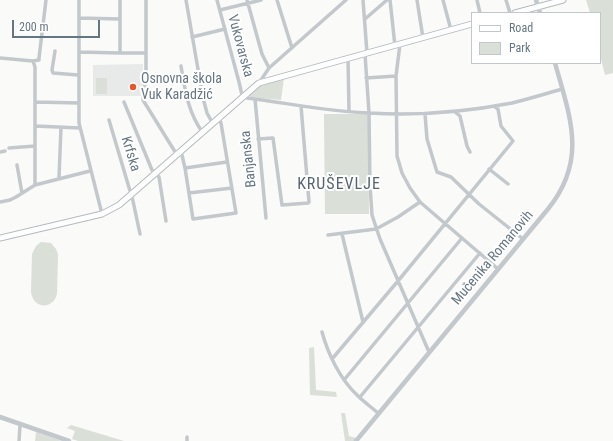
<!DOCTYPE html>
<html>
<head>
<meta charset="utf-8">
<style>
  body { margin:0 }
  #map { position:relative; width:613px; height:441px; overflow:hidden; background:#fafaf8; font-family:"Roboto Condensed",sans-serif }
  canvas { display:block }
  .legend { position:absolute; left:471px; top:12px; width:130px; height:52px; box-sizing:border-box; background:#fff; border:1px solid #c1c8cd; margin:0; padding:5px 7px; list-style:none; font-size:12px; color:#657683 }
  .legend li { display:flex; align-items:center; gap:8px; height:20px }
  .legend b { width:20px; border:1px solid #c1c8cd }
  .scale { position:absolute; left:12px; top:20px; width:88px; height:18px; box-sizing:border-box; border:2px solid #657683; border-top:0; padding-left:5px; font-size:12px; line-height:14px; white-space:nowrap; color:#657683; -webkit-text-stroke:3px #fff; paint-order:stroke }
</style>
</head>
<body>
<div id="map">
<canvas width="613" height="441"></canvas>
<ul class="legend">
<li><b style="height:5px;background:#fff"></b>Road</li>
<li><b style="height:11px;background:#dadfd7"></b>Park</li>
</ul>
<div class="scale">200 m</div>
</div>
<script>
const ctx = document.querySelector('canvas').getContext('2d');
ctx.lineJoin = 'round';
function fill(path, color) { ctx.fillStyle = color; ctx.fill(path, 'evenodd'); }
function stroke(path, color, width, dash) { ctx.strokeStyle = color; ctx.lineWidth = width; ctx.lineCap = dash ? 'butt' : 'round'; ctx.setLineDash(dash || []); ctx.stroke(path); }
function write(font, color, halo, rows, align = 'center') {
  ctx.font = font + ' "Roboto Condensed",sans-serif'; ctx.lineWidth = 4; ctx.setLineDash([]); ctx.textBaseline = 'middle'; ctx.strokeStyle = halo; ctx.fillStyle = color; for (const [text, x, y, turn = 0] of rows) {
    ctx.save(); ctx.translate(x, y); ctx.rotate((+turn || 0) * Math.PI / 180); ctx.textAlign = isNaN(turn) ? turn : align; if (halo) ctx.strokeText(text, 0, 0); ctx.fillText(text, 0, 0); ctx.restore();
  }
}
const built = new Path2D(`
  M143 64V95L141 96H93V65Z`);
const green = new Path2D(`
  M586 0H613V73L605 75 600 55V13H590Z
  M96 78H107V94H96Z
  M284 78 281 100 251 97 249 95 258 87Z
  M324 114H368L369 214H325Z
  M41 242 51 243 56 249 58 254 57 294C53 310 33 309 31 292L32 254 36 246Z
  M314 347 316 390 336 392 337 397 310 395 309 348Z
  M341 413H345L349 436 356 438 354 441H345Z
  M71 425 124 441H78L72 439 75 431 67 428Z
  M36 432 62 441H35Z`);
const minor = new Path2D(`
  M79 0V123L102 214
  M146 0V76L143 100 177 155
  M186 0 203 98 207 113 213 124
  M217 0 239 82 242 95 247 98C288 103 329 112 370 113 418 116 465 112 512 103 529 99 545 94 562 89
  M247 0 262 54 269 68
  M277 0 292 48
  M363 0 367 53
  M390 0 395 46
  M417 0 423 38
  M443 0 451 30
  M477 0 480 13
  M506 0 510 13
  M220 10 261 0
  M79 18 120 19
  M365 19 387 0
  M192 37 225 29
  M55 51 52 70 53 73 78 75
  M79 52 120 53V0
  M120 53H146
  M365 54 369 113 370 185 372 215 380 239 429 352
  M0 58 33 61 35 67V185
  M348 59 349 111
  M33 61 39 60V58L46 0
  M181 66C185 90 188 113 203 133
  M396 76 400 44
  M366 78 396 76 397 156 402 173 410 188 420 202 498 269
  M259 83 269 68 346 0
  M255 99 266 218
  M35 102 79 103
  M124 102 152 170 159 177 166 221
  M455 112 460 116 467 146 470 152
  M425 114 427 139 437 172 451 177 479 204 523 239
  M109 120 133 201 140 234
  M35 126 80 128
  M258 139 273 138 282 205 308 203 309 202 301 106
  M9 148 35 146
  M181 151 185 168 193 219 236 213 221 123 219 118
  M0 152 5 151
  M17 165 22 193
  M185 168 227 162
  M489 169 508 184
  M59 178 61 127
  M189 193 232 188
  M0 202 10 200 16 197 35 185 90 171
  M342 234 363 322
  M328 235 376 229 398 217 420 202
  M322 332C328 354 340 379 357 395 363 401 371 407 378 413
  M332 359 398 281 513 141 501 126 498 109 494 106
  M344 380 462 238
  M360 397 480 253
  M19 441 20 425
  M187 441V437`);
const tertiary = new Path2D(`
  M536 0 540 13
  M0 417 69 441
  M356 441 548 209C588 160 570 117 555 63`);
const secondary = new Path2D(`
  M515 13 563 0
  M0 238 102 214 119 205 259 83 472 24`);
const markers = [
  [133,87,4,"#e4572e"]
];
const streetNames = [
  ["Vukovarska",240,46,75],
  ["Krfska",130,154,73],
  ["Banjanska",249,159,-96],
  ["Mučenika Romanovih",493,258,-50]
];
const poiNames = [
  ["Osnovna škola",141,79],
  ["Vuk Karadžić",141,95]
];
const quarterNames = [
  ["KRUŠEVLJE",339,185]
];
fill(built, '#e8e9e9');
fill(green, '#dadfd7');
stroke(secondary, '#b3babf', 7);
stroke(minor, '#c3c8cc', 3.5);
stroke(tertiary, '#c3c8cc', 4.5);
stroke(secondary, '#fff', 5);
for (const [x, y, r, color] of markers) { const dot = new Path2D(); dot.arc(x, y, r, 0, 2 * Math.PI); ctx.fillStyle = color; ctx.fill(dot); stroke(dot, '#fff', 1.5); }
write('14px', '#657683', '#fff', streetNames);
write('14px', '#657683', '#fff', poiNames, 'left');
ctx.letterSpacing = '1px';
write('16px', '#57646e', '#fff', quarterNames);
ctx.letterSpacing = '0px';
</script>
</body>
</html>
